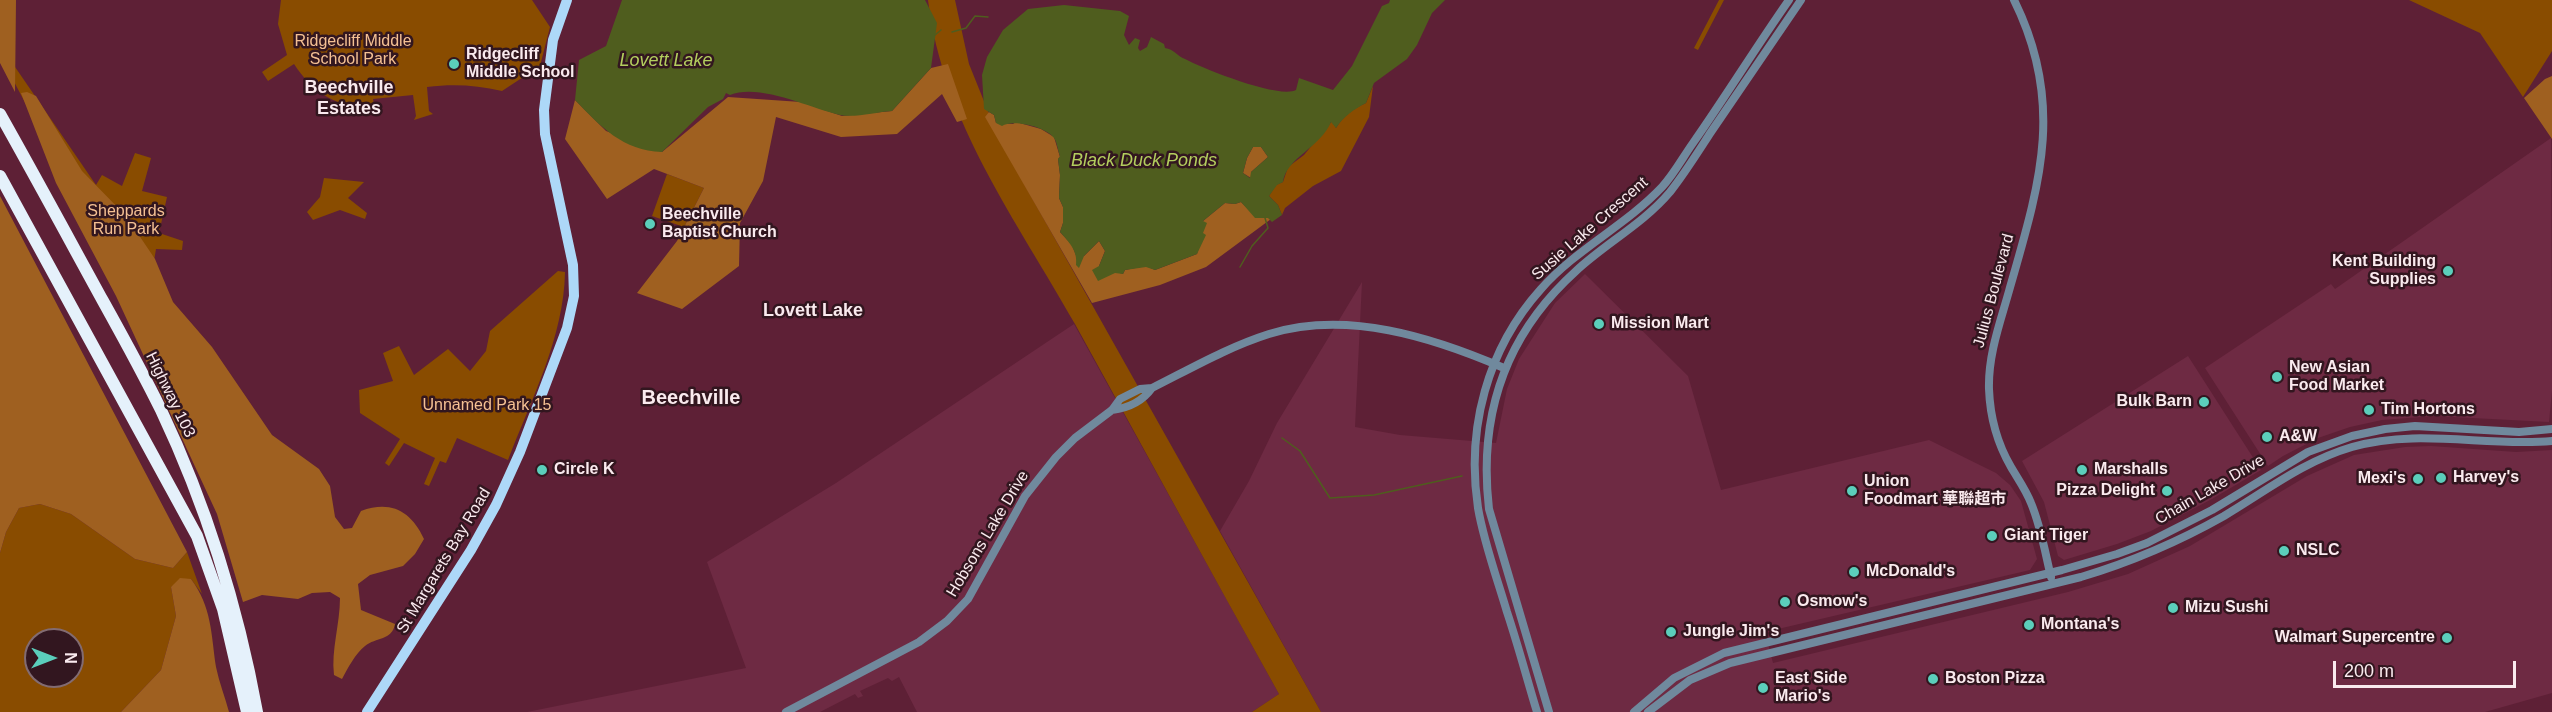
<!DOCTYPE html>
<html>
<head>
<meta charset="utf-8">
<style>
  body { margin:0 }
  #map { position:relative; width:2552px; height:712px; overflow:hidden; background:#5e2036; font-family:Arial,sans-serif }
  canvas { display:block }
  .north { position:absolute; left:24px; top:628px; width:60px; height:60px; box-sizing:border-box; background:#32161f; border:2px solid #826b72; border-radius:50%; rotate:90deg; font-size:16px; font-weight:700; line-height:24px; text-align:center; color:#faeaee }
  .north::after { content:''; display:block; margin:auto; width:21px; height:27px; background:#5bcebb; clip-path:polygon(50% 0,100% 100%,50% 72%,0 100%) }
  .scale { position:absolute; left:2333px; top:661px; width:183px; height:27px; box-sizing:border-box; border:3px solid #faeaee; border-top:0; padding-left:8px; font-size:18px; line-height:21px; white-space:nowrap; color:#faeaee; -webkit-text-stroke:4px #32161f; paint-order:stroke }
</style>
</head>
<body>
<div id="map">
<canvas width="2552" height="712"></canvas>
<div class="north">N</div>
<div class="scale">200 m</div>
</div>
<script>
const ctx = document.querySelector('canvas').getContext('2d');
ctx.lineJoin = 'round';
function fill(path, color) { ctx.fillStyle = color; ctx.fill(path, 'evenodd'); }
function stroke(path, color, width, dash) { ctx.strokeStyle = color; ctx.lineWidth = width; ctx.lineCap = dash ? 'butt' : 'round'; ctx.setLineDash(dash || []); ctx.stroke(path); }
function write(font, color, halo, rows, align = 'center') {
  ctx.font = font + ' Arial,"Noto Sans SC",sans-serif'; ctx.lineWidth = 5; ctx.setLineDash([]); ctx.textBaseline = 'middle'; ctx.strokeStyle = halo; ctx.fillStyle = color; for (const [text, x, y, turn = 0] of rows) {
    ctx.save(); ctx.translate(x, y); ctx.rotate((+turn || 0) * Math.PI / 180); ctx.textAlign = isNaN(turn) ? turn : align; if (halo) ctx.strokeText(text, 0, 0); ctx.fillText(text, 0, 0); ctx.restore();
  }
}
const built = new Path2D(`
  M2551 138 2552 391 2549 422 2434 416 2382 420 2350 427 2318 438 2283 456 2268 466 2205 368 2331 284 2335 289Z
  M1585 274 1688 376 1721 490 1929 440 1996 473 2010 485 2021 501 2037 559 2030 570 1765 632 1773 663 2068 592 2128 574 2190 546 2307 476 2354 455 2405 447 2431 446 2516 452 2552 450V693L2485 712H1321L1220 531 1249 481 1277 423 1362 282 1355 427 1400 435 1496 443 1507 389 1519 359 1555 303Z
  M1074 324 1279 694 1252 712H917L899 677 892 681 888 678 860 691 863 696 858 698 855 694 820 712H527L746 668 707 562 836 483Z
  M2188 356 2261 470 2212 499 2151 531 2117 544 2064 560 2058 556 2044 502 2022 461Z`);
const green = new Path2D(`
  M281 0H532L550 27 540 66 502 91C476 85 453 84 427 87L429 111 433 114 414 120 416 116 413 95 373 99 374 105C337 109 314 94 294 64L268 81 262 72 287 55 278 24Z
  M928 0H955L969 64 1000 141 1321 712H1252L1279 694C1210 571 1143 447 1075 324 1016 219 943 123 928 0Z
  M1719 0H1724L1698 50 1694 48Z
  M2409 0H2552V51L2523 97 2480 33Z
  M0 45 96 185 102 175 122 186 135 153 151 158 142 191 167 197 159 233 183 241 182 250 156 249 143 327 0 55Z
  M1373 86 1369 117 1341 171 1313 186 1285 208 1282 215 1278 205 1269 196 1276 185 1283 182 1288 167 1304 155 1332 121 1336 128C1344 115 1353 109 1366 103Z
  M667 174 704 188 684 227 652 216Z
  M324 178 364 182 348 198 367 213 365 219 340 210 313 220 307 212 320 197Z
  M558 271 565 272C564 337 531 400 508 460L457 438 446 463 440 461 429 486 424 484 435 458 404 443 389 466 385 463 400 439 360 413 359 390 393 381 383 353 399 346 414 375 448 349 470 371 486 351 490 331Z
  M40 504 71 514 135 559 173 568 187 552 202 594 191 579 171 587 176 616 161 670 121 712H0V553L6 532 19 508ZM36 640H72V676H36Z`);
const forest = new Path2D(`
  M0 0H16L15 92 0 63Z
  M948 64 967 119 957 122 942 94 897 134 841 137 776 117 763 181 740 223 739 266 682 309 637 293 677 241 704 188 654 169 607 199 565 139 575 100 606 131 662 152 728 97 801 102 842 116 892 111 931 68Z
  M2552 76V139L2524 98 2545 79Z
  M27 92 36 96 82 171 126 216 155 259 173 302 212 347 272 435 319 469 330 486 335 517 344 529 352 528 361 511C391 500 411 511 424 539L415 554 403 566 370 575 358 584 361 610 395 624C392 641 376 637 365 646 355 654 348 668 342 679L334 675C331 650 340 624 340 598L330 592 312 593 298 599 262 595 243 602 217 514 116 296 56 183 21 93Z
  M989 112 994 115 996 123 1013 124 1016 122 1041 129 1054 137 1060 157 1058 159 1060 175 1059 198 1063 207V223L1060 232 1072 245 1077 258 1084 256 1099 241 1105 251 1099 266 1123 274 1125 270 1146 266 1155 270 1197 254 1203 233V221L1225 203 1235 204 1241 202 1248 209 1271 219 1206 267 1160 285 1092 303 985 117Z
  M1253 147H1261L1268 157 1251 172V178L1243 173 1247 158Z
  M0 196 187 552 173 568 135 559 71 514 40 504 19 508 6 532 0 553Z
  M180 578 191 579C212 607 211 634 216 667 219 682 225 697 229 712H121L161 670 176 616 171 587Z`);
const water = new Path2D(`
  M622 0H925L937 23 931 68 892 111C876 112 855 118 840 115 809 108 760 83 730 95L726 93 723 99 708 107 662 152C623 151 600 126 575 100L579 60 606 46Z
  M1390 0H1445L1432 13 1417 45 1407 59 1374 83 1366 103C1353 110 1344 116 1336 128L1331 122C1321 147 1286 158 1283 182L1277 185 1269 196 1278 205 1282 215 1272 222 1268 218H1255L1241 202 1235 204 1225 203 1203 221 1207 223 1203 233 1206 235 1197 254 1155 270 1146 267 1125 270 1123 274 1115 273 1098 281 1092 270 1099 266 1105 251 1099 241 1084 256 1079 268 1076 265C1078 251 1069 242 1060 232L1063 223V207L1059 198 1060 175 1058 159 1060 156C1058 151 1057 142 1054 138 1046 127 1013 119 1002 126L996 123 994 115 984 109 982 75 987 57 1003 30 1028 9 1064 5 1120 11 1129 16 1124 35 1129 45 1135 38 1140 40 1138 48 1140 51 1147 47 1151 37 1164 44 1165 48C1174 49 1177 56 1185 59 1204 69 1279 99 1296 90L1299 78 1333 90 1352 66 1382 6 1389 3ZM1253 147H1261L1268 157 1251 172 1250 178 1243 173 1247 158Z`);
const stream = new Path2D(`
  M952 32 966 28 975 16 988 17
  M935 35 941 30
  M1240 267 1252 246 1268 228 1265 218
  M1282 438 1300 451 1330 498 1374 495 1462 476`);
const tertiary = new Path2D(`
  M2014 0C2066 105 2039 186 2009 291 2000 323 1988 355 1989 389 1990 416 1997 443 2011 467 2018 479 2026 490 2031 503 2041 527 2045 552 2051 577
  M1112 410C1129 408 1142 402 1152 388
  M786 712 919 642 947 621 968 599 1025 496 1056 457 1075 438 1112 410 1120 399 1140 389 1152 388C1190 369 1228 347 1269 334 1347 310 1432 337 1504 368
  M1537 712C1527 679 1518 645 1507 612 1497 578 1484 543 1478 508 1466 429 1487 349 1541 289 1576 249 1625 226 1662 187 1674 174 1683 157 1693 143 1726 96 1756 47 1789 0
  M1549 712 1489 509C1478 414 1505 335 1576 271 1606 243 1643 224 1670 192 1685 173 1698 152 1711 132 1741 88 1771 44 1801 0
  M1634 712 1674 678 1724 653 2062 570 2117 554 2147 543 2212 510 2308 452 2352 436 2385 429 2415 426 2519 432 2552 429
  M1648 712 1690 680 1730 663 2081 577C2131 562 2178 542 2224 516 2266 491 2304 461 2352 447 2419 428 2485 447 2552 441`);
const primary = new Path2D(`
  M367 712 471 550 496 505 520 452 567 328 574 296 573 265 545 134 544 110 553 40 567 0`);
const motorway = new Path2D(`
  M0 114C35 176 69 239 103 301 123 337 143 373 161 410 206 505 238 608 257 712
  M0 176 197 536 223 609 247 712`);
const markers = [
  [454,64,6,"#5bcebb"],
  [650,224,6,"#5bcebb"],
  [2448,271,6,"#5bcebb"],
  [1599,324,6,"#5bcebb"],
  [2277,377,6,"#5bcebb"],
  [2204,402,6,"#5bcebb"],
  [2369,410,6,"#5bcebb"],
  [2267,437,6,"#5bcebb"],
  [542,470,6,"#5bcebb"],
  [2082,470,6,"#5bcebb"],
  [2441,478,6,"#5bcebb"],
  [2418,479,6,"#5bcebb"],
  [1852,491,6,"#5bcebb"],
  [2167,491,6,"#5bcebb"],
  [1992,536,6,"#5bcebb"],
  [2284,551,6,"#5bcebb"],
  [1854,572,6,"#5bcebb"],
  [1785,602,6,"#5bcebb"],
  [2173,608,6,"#5bcebb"],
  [2029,625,6,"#5bcebb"],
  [1671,632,6,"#5bcebb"],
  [2447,638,6,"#5bcebb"],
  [1933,679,6,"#5bcebb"],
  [1763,688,6,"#5bcebb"]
];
const parkNames = [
  ["Ridgecliff Middle",353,42],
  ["School Park",353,60],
  ["Sheppards",126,212],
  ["Run Park",126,230],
  ["Unnamed Park 15",487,406]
];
const poiNames = [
  ["Ridgecliff",466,55],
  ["Middle School",466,73],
  ["Beechville",662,215],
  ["Baptist Church",662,233],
  ["Kent Building",2436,262,"right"],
  ["Supplies",2436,280,"right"],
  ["Mission Mart",1611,324],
  ["New Asian",2289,368],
  ["Food Market",2289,386],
  ["Bulk Barn",2192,402,"right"],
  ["Tim Hortons",2381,410],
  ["A&W",2279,437],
  ["Circle K",554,470],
  ["Marshalls",2094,470],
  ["Harvey's",2453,478],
  ["Mexi's",2406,479,"right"],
  ["Union",1864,482],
  ["Foodmart 華聯超市",1864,500],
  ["Pizza Delight",2155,491,"right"],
  ["Giant Tiger",2004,536],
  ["NSLC",2296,551],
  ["McDonald's",1866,572],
  ["Osmow's",1797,602],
  ["Mizu Sushi",2185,608],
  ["Montana's",2041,625],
  ["Jungle Jim's",1683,632],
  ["Walmart Supercentre",2435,638,"right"],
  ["East Side",1775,679],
  ["Mario's",1775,697],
  ["Boston Pizza",1945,679]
];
const streetNames = [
  ["Susie Lake Crescent",1590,229,-41],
  ["Julius Boulevard",1994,291,-75],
  ["Highway 103",170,395,64],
  ["Chain Lake Drive",2210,490,-30],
  ["Hobsons Lake Drive",988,534,-59],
  ["St Margarets Bay Road",444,561,-59]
];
const waterNames = [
  ["Lovett Lake",666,61],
  ["Black Duck Ponds",1144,161]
];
const neighbourhoodNames = [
  ["Beechville",349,88],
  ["Estates",349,109],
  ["Lovett Lake",813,311]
];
const quarterNames = [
  ["Beechville",691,398]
];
fill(built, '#6e2a43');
fill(green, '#894c00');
fill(forest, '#9f6020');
fill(water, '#4f5d1e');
stroke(stream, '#4f5d1e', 1.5);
stroke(tertiary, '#70899d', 8);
stroke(primary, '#add8f8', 10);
stroke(motorway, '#e5f1fb', 12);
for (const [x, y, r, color] of markers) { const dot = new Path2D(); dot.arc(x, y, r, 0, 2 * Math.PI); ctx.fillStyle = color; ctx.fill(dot); stroke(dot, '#32161f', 2); }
write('16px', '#f5c093', '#32161f', parkNames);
write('bold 16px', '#faeaee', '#32161f', poiNames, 'left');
write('16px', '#faeaee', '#32161f', streetNames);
write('italic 18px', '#b3ce5e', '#32161f', waterNames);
write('bold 18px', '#faeaee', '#32161f', neighbourhoodNames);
write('bold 20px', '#faeaee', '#32161f', quarterNames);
</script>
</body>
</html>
